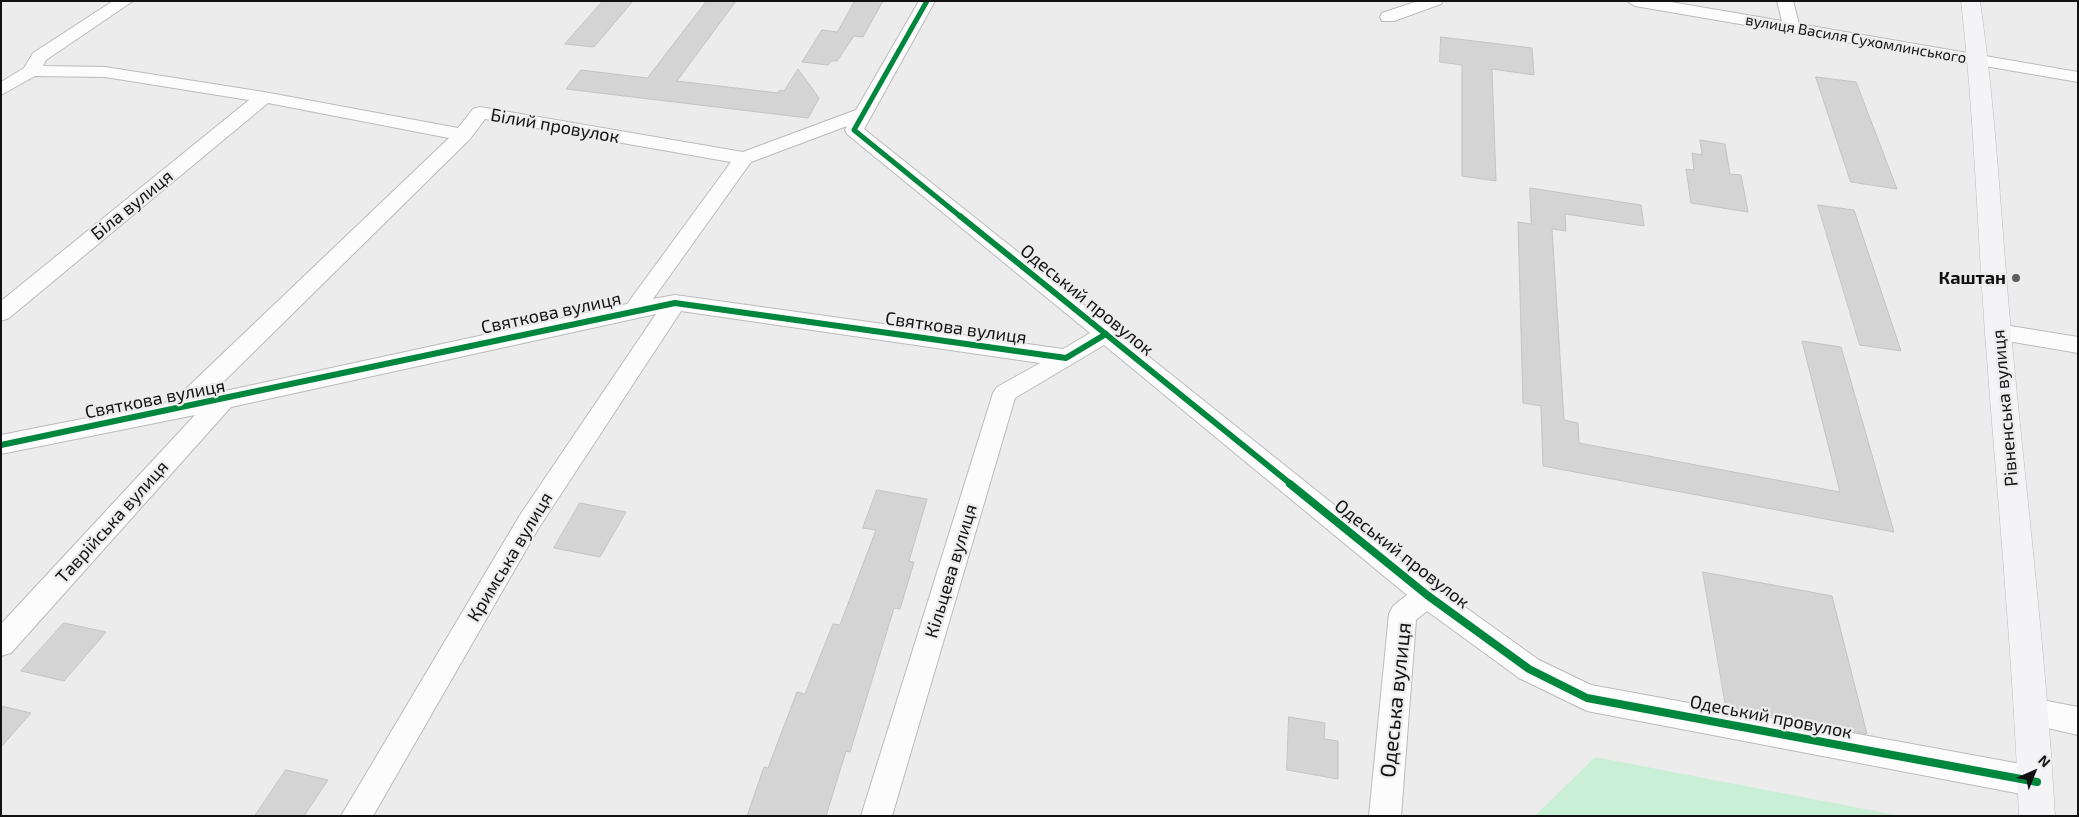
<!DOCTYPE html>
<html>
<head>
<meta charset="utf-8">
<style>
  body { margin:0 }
  #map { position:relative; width:2079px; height:817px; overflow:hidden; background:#ececed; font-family:"Exo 2",sans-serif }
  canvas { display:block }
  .frame { position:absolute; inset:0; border:2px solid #121213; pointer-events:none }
  .north { position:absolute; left:2009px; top:747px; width:50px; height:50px; -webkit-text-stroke:4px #ececed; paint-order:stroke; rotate:44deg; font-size:14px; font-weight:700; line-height:20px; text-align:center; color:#121213 }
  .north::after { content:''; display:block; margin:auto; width:18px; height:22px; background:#121213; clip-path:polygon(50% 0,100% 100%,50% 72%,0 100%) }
</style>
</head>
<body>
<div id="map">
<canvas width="2079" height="817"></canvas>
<div class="frame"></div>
<div class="north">N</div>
</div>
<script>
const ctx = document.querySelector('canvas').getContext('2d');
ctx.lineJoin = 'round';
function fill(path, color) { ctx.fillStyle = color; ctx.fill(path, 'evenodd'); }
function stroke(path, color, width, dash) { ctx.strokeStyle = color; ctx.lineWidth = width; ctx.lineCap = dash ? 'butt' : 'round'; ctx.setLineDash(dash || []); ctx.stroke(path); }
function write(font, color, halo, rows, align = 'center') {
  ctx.font = font + ' "Exo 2",sans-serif'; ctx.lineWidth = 4.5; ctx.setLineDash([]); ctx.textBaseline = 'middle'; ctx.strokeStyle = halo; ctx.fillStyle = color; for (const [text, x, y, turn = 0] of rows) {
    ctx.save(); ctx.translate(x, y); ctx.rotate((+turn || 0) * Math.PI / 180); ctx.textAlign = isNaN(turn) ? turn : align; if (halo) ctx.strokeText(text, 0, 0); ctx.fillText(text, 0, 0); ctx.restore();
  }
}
const green = new Path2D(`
  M1595 757 1901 816H1535Z`);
const building = new Path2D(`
  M603 1H633L594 47 565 44Z
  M707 1H736L677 81 778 93 780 90 784 91 798 69 819 98 808 118 566 89 581 70 647 78Z
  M855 1H883L863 37 854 36 837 61H831L828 65 802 62 822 30 837 32Z
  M1441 37 1532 48 1534 75 1492 69 1496 181 1462 176V65L1440 62Z
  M1816 77 1856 82 1897 189 1851 182Z
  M1700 140 1725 144 1730 174 1741 175 1748 212 1691 203 1686 169 1694 170 1692 153 1702 155Z
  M1530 188 1641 205 1644 226 1565 214 1566 231 1552 229 1564 420 1578 423 1579 443 1840 492 1802 341 1841 347 1894 532 1543 466 1541 406 1523 403 1518 222 1531 224Z
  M1818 205 1854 210 1901 351 1860 345Z
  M877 490 927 499 909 561 914 562 900 609 894 608 850 752 846 751 826 816H747L764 767 768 768 797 692 805 694 833 624 840 625 876 530 863 528Z
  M580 503 626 512 600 557 554 548Z
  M1703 572 1832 596 1867 734 1726 707Z
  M64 623 106 632 64 681 21 671Z
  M1 706 31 713 1 747Z
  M1289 717 1325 723 1324 739 1338 741V779L1287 770Z
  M286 770 328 780 304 816H255Z`);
const street = new Path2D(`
  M113 1H133L46 60 43 66 105 67 264 92 458 128 473 109 480 107 743 152 856 110 919 1H935L864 129 1437 587 1539 660 1591 685 2037 767 2048 772 2052 782 2048 792 2037 797 1587 711 1519 678 1427 611 1416 620 1401 816H1369L1389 614 1393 606 1407 595 1104 345 1015 398 892 816H861L993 393 997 387 1040 363 681 311 538 529 373 816H341L520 515 656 314 231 407 11 653 1 656V624L195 415 1 454V435L173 401 449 138 268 103 9 318 1 321V301L249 100 105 77 35 76 1 95V82L24 68 33 53ZM485 119 731 162 627 304 211 394 470 139ZM847 126 845 130 847 134 1090 333 1063 349 675 295 653 299 751 162Z
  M1418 1H1443L1441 4 1394 21H1382L1380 17 1382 13Z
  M1627 1H1665L1782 21 1777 1H1793L1799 24 2078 72V82L1635 6Z
  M1998 324 2078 337V353L1990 338 1987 332 1990 326Z
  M2032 698 2078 707V735L2022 722 2017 712 2022 702Z`);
const secondary = new Path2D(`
  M1961 1H1980C1996 111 2001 222 2011 333 2026 494 2046 654 2055 816H2019C2013 654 1997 494 1985 333 1977 222 1974 111 1961 1Z`);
const cyclewayFar2 = new Path2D(`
  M927 1 854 130 961 217`);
const cyclewayFar1 = new Path2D(`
  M960 216 1292 485
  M1 445 675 303 1066 358 1106 334`);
const cycleway = new Path2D(`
  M1290 484 1427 595 1529 669 1587 698 2037 782`);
const markers = [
  [2016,278,5,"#5e5e5f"]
];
const farStreetnames = [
  ["вулиця Василя Сухомлинського",1856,39,10]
];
const streetNames = [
  ["Білий провулок",555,126,10],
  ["Біла вулиця",132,205,-39],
  ["Одеський провулок",1087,300,39],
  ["Святкова вулиця",551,313,-12],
  ["Святкова вулиця",956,328,8],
  ["Святкова вулиця",155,399,-11],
  ["Рівненська вулиця",2005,408,-95],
  ["Таврійська вулиця",112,522,-48],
  ["Одеський провулок",1402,554,38],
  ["Кримська вулиця",510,557,-59],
  ["Кільцева вулиця",951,571,-73],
  ["Одеський провулок",1771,717,11]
];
const poiNames = [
  ["Каштан",2006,278]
];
const nearStreetnames = [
  ["Одеська вулиця",1396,700,-84]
];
fill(green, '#caefd7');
fill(building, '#d5d4d5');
stroke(building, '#c3c3c3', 1);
stroke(street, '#bbbbbc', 2);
stroke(secondary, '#bbbbbc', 1);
fill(street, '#fcfcfc');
fill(secondary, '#f4f3f6');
stroke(cyclewayFar2, '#00873e', 5);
stroke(cyclewayFar1, '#00873e', 6);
stroke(cycleway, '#00873e', 8);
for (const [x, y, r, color] of markers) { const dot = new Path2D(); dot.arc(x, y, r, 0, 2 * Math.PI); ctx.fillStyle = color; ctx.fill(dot); stroke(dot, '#ececed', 2); }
write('15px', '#121213', '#ececed', farStreetnames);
write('18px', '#121213', '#ececed', streetNames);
write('bold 18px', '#121213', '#ececed', poiNames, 'right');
write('21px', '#121213', '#ececed', nearStreetnames);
</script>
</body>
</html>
